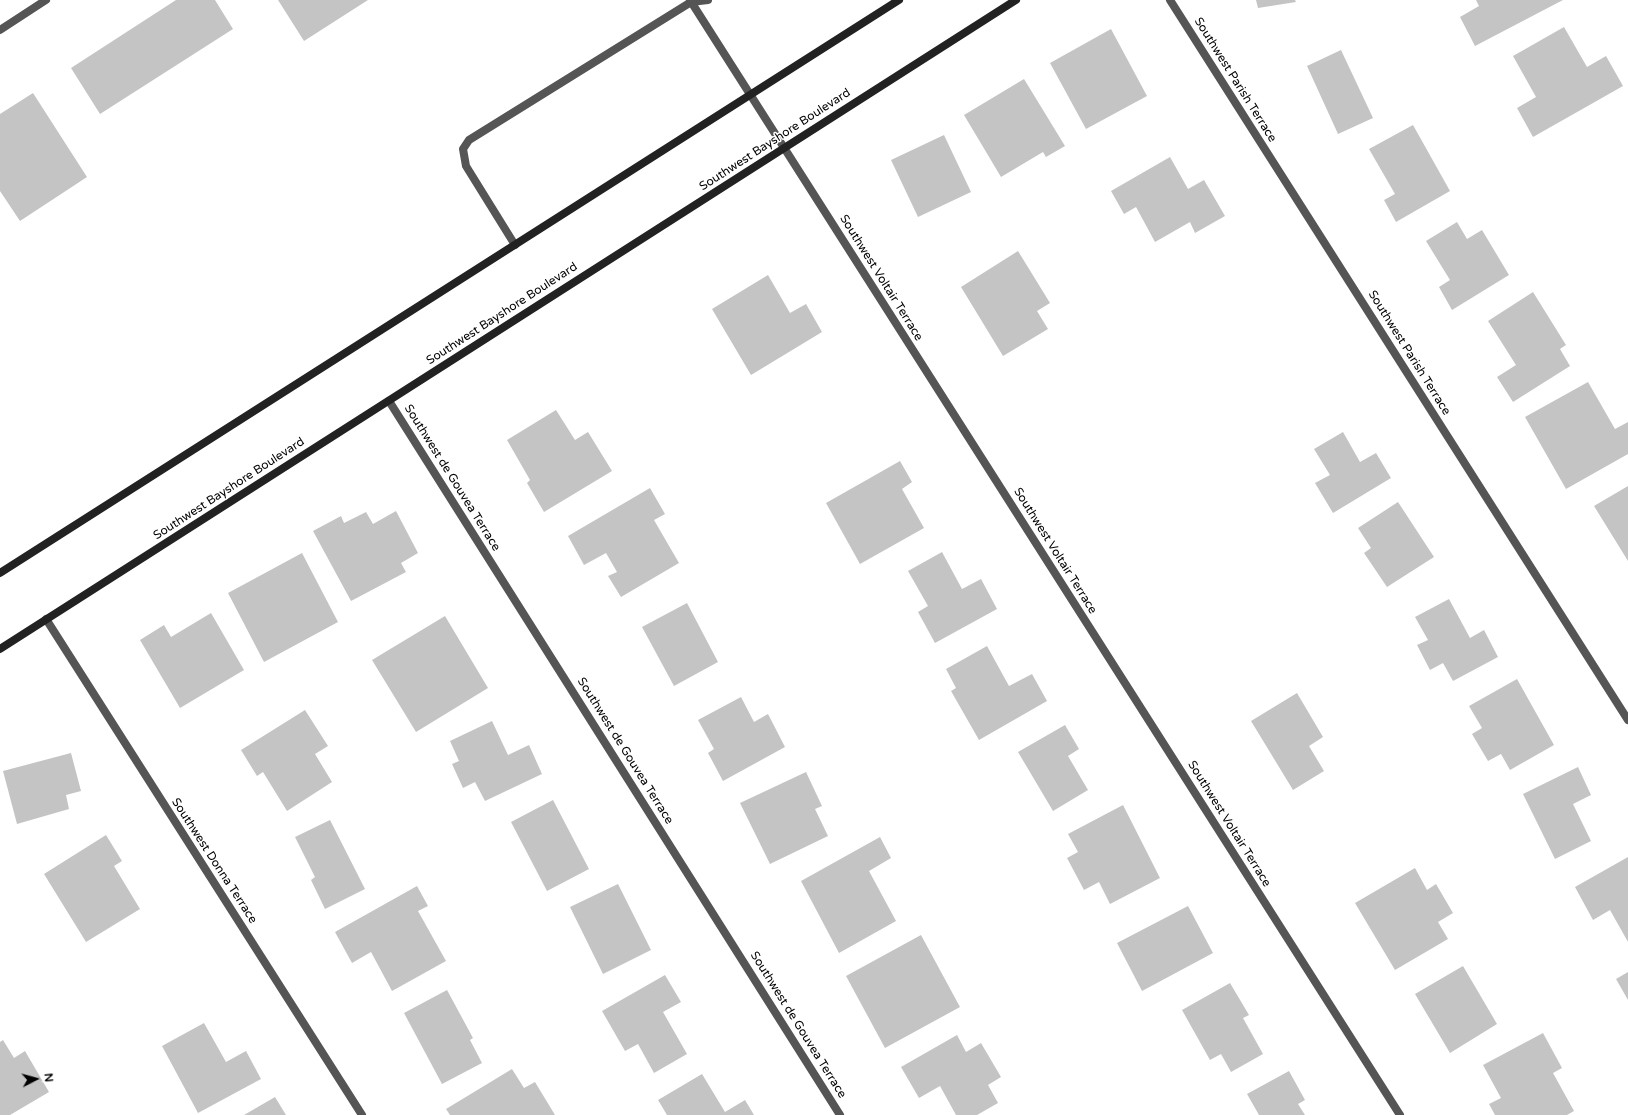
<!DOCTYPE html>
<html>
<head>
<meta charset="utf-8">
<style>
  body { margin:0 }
  #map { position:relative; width:1628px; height:1115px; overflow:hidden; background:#fff; font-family:"Varela Round",sans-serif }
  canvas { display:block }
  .north { position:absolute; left:16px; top:1059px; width:40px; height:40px; -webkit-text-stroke:3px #fff; paint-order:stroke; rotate:84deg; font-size:11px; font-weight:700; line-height:16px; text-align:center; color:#000 }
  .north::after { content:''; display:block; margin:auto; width:14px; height:18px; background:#000; clip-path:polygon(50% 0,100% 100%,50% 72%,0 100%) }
</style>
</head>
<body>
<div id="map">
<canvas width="1628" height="1115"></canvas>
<div class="north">N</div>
</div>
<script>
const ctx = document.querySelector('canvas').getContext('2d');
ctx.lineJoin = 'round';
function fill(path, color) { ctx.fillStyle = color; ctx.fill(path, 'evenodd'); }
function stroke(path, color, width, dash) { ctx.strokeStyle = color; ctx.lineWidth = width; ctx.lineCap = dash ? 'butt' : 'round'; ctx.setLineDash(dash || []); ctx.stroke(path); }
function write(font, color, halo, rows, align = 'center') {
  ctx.font = font + ' "Varela Round",sans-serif'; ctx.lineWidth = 3; ctx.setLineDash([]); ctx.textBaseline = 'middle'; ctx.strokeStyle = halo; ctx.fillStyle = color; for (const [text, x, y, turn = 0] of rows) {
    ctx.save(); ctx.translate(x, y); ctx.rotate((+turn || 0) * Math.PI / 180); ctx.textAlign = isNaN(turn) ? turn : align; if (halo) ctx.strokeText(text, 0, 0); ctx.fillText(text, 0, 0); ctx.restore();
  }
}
const building = new Path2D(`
  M176 0H215L233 29 100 114 71 68Z
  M278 0H368L304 41Z
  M1256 0H1295L1296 2 1258 8Z
  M1476 0H1563L1475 46 1460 17 1479 6Z
  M1564 27 1587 67 1606 56 1623 86 1533 137 1517 108 1536 97 1513 56Z
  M1111 29 1147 96 1086 129 1050 63Z
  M1341 50 1373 118 1338 134 1307 66Z
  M1024 79 1065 146 1046 157 1043 152 1001 177 964 115Z
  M33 93 87 177 20 221 0 191V114Z
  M1413 125 1450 191 1396 222 1384 200 1395 194 1369 149Z
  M944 135 971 192 918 217 891 160Z
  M1170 157 1188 189 1204 180 1225 216 1195 233 1190 222 1155 242 1136 207 1124 214 1111 191Z
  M1457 222 1467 239 1482 230 1509 275 1452 310 1439 287 1450 280 1426 241Z
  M1018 251 1050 303 1037 311 1048 329 1003 356 961 287Z
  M768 275 790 313 806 304 822 332 751 375 712 309Z
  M1533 292 1566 345 1560 349 1570 366 1513 402 1497 377 1516 365 1488 321Z
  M1588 382 1615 429 1628 422V454L1566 489 1525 417Z
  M556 410 575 440 588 432 612 471 544 512 527 483 530 480 507 440Z
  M1343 432 1360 462 1376 453 1391 478 1333 513 1315 483 1330 475 1314 449Z
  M900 461 912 482 902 489 924 528 860 564 826 503Z
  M1628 486V561L1594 506Z
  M650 488 665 514 654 520 679 563 621 597 608 576 617 572 606 553 584 565 568 536Z
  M1398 502 1434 557 1387 587 1364 553 1371 548 1358 528Z
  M396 511 418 553 401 563 406 572 351 601 313 531 341 516 344 523 366 512 373 524Z
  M942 552 962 589 981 579 997 609 935 643 918 612 928 606 908 571Z
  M302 553 338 622 264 662 228 593Z
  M1449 599 1470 638 1484 630 1498 657 1453 681 1443 663 1430 670 1417 645 1428 640 1415 617Z
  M687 603 718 662 674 686 642 627Z
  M211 613 244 670 180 708 140 640 164 625 171 637Z
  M445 616 488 688 416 732 372 660Z
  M987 646 1009 686 1032 674 1047 701 979 740 951 691 956 688 946 669Z
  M1517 679 1554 745 1510 770 1501 754 1488 761 1472 734 1482 728 1469 706Z
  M1297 693 1323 737 1309 746 1324 771 1293 790 1251 721Z
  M741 697 754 722 768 714 785 747 723 781 708 753 714 749 698 720Z
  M305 710 328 746 315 754 332 782 287 811 263 772 257 776 241 750Z
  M492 721 508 755 529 745 542 774 485 801 475 782 463 788 452 764 459 761 450 741Z
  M1065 725 1079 749 1068 756 1088 790 1053 811 1018 752Z
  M71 753 81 791 66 795 69 809 17 824 3 771Z
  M1578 767 1591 795 1573 804 1591 841 1555 859 1523 794Z
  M806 772 822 806 815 809 828 836 770 864 740 803Z
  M553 800 589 869 547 891 511 822Z
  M1123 805 1160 878 1110 904 1099 882 1084 890 1067 858 1078 852 1068 834Z
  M330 820 365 889 325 909 311 880 315 877 295 837Z
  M106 835 122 861 114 866 140 909 86 942 44 874Z
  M880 837 891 858 869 871 896 921 839 953 801 881Z
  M1628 857V942L1610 910 1593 920 1575 887Z
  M1415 868 1427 890 1436 884 1453 913 1438 922 1448 939 1395 970 1355 903Z
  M618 884 651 950 603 974 570 907Z
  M417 886 428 906 418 911 446 961 392 991 371 952 352 963 335 932Z
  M1188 906 1213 953 1142 991 1117 943Z
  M921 935 960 1007 885 1048 846 976Z
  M1463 966 1497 1024 1450 1053 1415 994Z
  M1628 972V1000L1616 979Z
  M665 975 681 1002 663 1012 687 1054 654 1073 638 1044 625 1051 602 1011Z
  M1230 983 1249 1015 1243 1018 1263 1054 1231 1072 1221 1054 1210 1060 1182 1010Z
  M447 990 473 1038 470 1040 482 1063 442 1084 404 1013Z
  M204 1023 226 1062 246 1051 261 1079 198 1113 162 1046Z
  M1543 1033 1562 1068 1553 1073 1574 1111 1567 1115H1495L1489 1104 1501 1098 1483 1065Z
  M957 1035 966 1052 981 1043 1001 1077 988 1085 998 1103 977 1115H956L940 1086 919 1098 901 1067Z
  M3 1040 14 1058 25 1051 49 1092 10 1115H0V1042Z
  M512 1069 524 1088 535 1082 555 1115H450L446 1109Z
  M1289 1071 1305 1100 1298 1104 1305 1115H1259L1247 1094Z
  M702 1074 725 1112 745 1100 754 1115H667L658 1100Z
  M275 1097 286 1115H244Z`);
const lane = new Path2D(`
  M515 245 466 166 463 149 469 140 691 2 708 0`);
const street = new Path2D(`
  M690 0 1400 1115
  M1170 0 1628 720
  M0 30 46 0
  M389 401 840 1115
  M46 619 362 1115`);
const secondary = new Path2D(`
  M0 573 899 0
  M0 649 1016 0`);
const streetNames = [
  ["Southwest Parish Terrace",1235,80,58],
  ["Southwest Bayshore Boulevard",775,140,-33],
  ["Southwest Voltair Terrace",881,278,58],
  ["Southwest Bayshore Boulevard",502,314,-33],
  ["Southwest Parish Terrace",1409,353,58],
  ["Southwest de Gouvea Terrace",452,478,58],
  ["Southwest Bayshore Boulevard",229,489,-33],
  ["Southwest Voltair Terrace",1055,551,58],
  ["Southwest de Gouvea Terrace",625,751,58],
  ["Southwest Voltair Terrace",1229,824,58],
  ["Southwest Donna Terrace",214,861,57],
  ["Southwest de Gouvea Terrace",798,1025,58]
];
fill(building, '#c4c4c4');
stroke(lane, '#555', 8);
stroke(street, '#555', 8);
stroke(secondary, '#222', 8);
write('12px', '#000', '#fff', streetNames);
</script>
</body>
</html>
